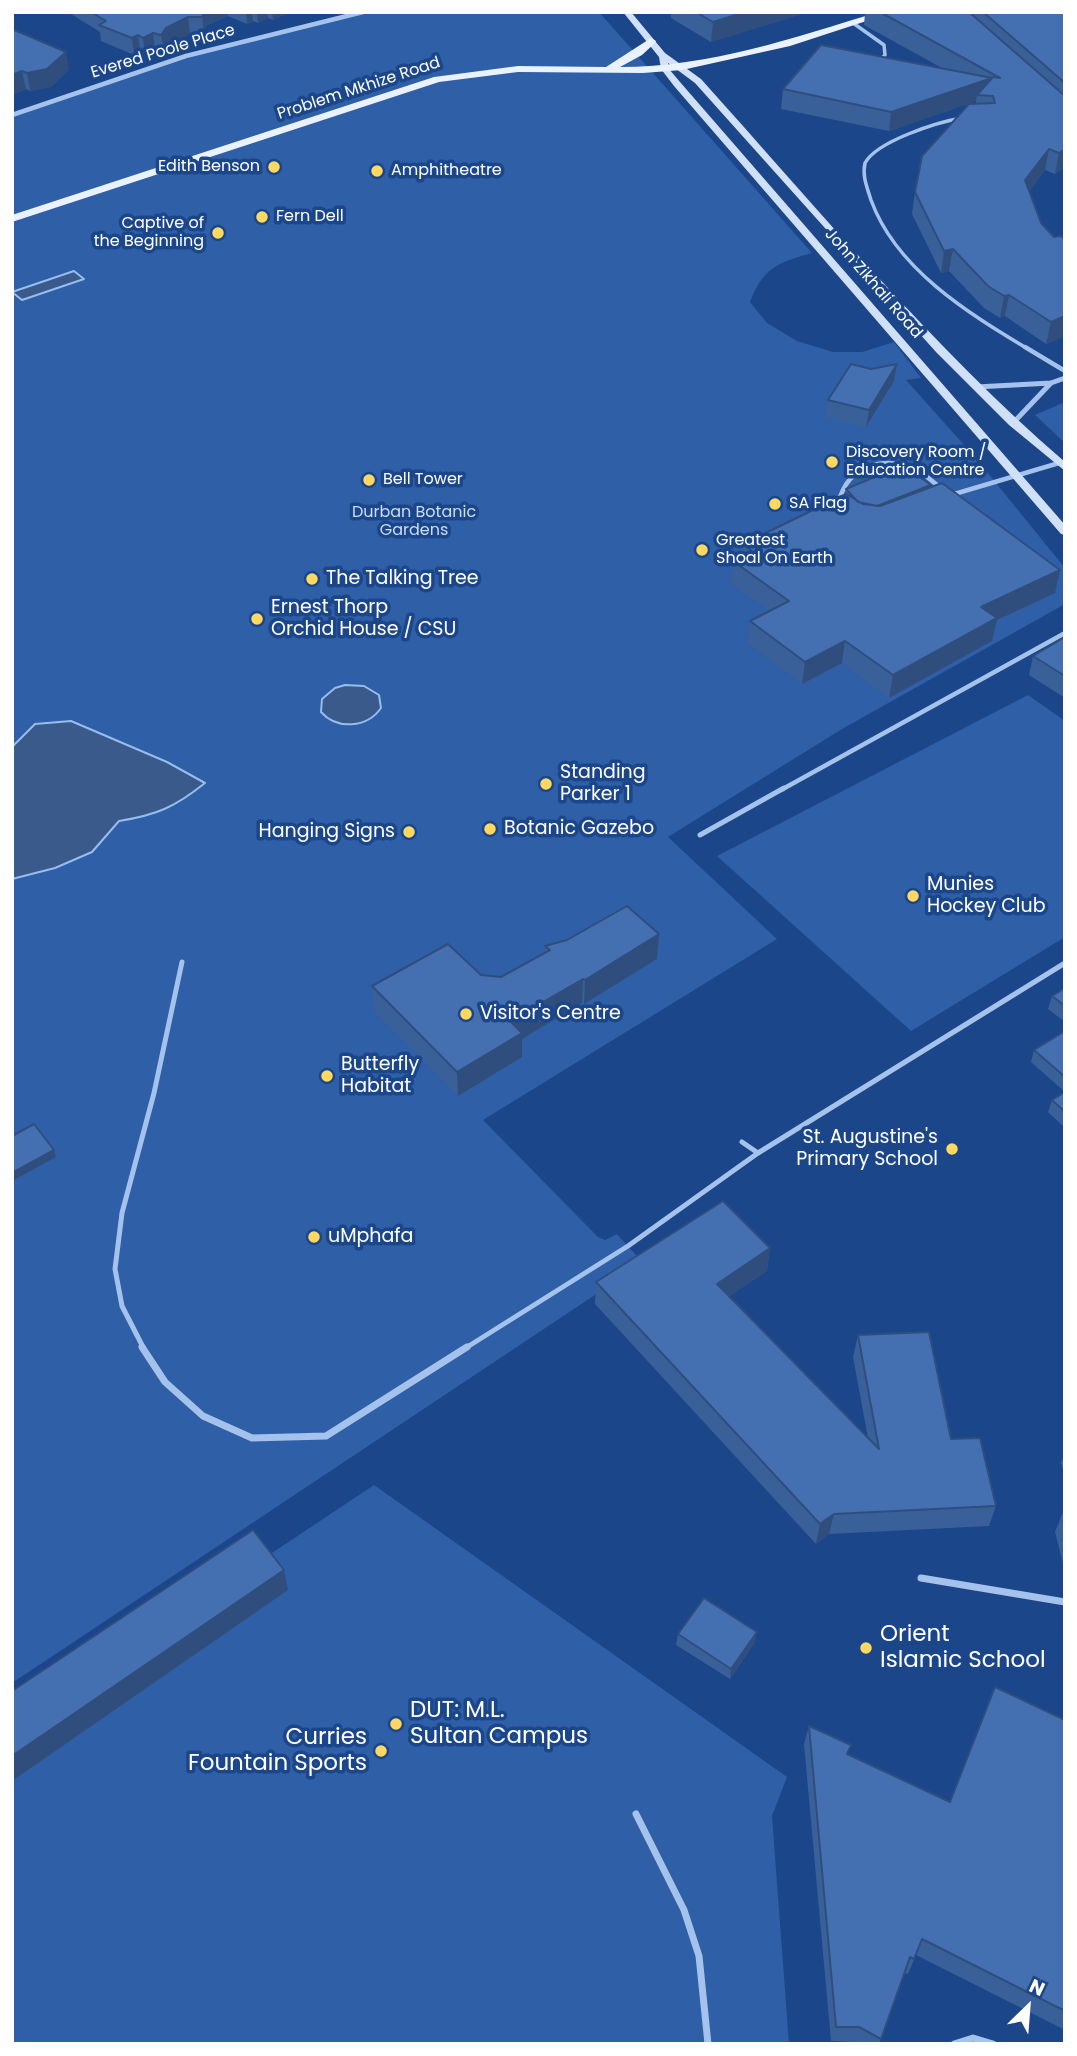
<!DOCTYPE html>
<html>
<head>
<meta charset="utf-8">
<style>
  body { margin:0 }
  #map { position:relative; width:1077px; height:2056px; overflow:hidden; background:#1b4689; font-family:Poppins,sans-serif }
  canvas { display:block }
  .frame { position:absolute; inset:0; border:14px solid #fff; pointer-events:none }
  .north { position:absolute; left:993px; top:1972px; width:70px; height:70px; -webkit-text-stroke:5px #1b4689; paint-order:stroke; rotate:25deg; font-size:19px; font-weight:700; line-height:28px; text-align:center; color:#fff }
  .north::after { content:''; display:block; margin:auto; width:24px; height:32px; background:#fff; clip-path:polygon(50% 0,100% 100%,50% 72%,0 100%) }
</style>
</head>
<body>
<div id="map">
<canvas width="1077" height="2056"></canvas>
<div class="frame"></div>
<div class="north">N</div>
</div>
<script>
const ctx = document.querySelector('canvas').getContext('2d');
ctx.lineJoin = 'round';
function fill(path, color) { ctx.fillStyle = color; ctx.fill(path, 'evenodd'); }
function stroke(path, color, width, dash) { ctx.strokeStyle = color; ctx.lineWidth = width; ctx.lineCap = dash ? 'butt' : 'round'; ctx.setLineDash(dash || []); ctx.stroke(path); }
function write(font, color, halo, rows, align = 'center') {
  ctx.font = font + ' Poppins,sans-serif'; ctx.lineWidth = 7; ctx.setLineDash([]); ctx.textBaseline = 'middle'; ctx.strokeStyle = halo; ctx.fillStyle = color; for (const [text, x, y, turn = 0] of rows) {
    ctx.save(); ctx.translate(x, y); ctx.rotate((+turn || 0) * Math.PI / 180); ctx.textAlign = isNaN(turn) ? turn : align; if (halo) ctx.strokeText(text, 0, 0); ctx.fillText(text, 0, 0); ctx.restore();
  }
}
const green = new Path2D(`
  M371 12H599L812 253C777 263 764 267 750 302L767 323 797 341 833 352H862L894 342 921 378 906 380 974 456 1065 568V604L842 729 668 837 777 939 483 1120 598 1237 605 1240 617 1234 643 1263 12 1683V117L212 50Z
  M1065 402V443L1035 415Z
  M1028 695 1065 721V937L911 1031 717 856Z
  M374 1485 787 1777 772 1816 789 2044H12V1726Z`);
const water = new Path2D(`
  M74 271 84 279 22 300 12 292Z
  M345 685 364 686 379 695 381 708C367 728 337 730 321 712L322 699 335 688Z
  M71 721 167 762 205 783C175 807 157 815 119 821L92 852 55 868 12 879V747L35 724Z`);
const laneFar3 = new Path2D(`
  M853 23 884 45 885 55 879 61
  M962 118C938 122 877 141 865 163 862 176 867 187 871 200 896 269 968 313 1028 349`);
const laneFar2 = new Path2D(`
  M1025 347 1065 371
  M951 495 1059 463
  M839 501C848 466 883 455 915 469 925 474 933 482 942 489
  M781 790 1065 633`);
const laneFar1 = new Path2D(`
  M700 835 784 788
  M742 1142 758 1153
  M144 1349 122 1306 115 1269 122 1213 154 1093 182 962
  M464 1349 628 1246 758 1153 1065 963`);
const lane = new Path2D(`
  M142 1347 165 1382 203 1416 252 1438 326 1436 467 1347
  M921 1578 1065 1602
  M636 1814 684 1910 699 1956 708 2044
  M954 2044 973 2038 993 2044`);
const streetFar1 = new Path2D(`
  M12 115 186 56 363 12`);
const street = new Path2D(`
  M976 387 1051 383 1065 378
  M1013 423 1051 383`);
const secondary = new Path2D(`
  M623 12H631L665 53 701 79C819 210 932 347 1065 462V471L1009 425 936 352 695 83 668 63 669 69 680 82 1065 525V535L1061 534 674 86 661 69 659 57Z`);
const primary = new Path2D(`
  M878 12H894L790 46 682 70 643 73 518 72 439 82 12 222V215L434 77 518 66 606 67 651 38 656 41 655 43 642 55 620 67C709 67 794 38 878 12Z`);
const wall = new Path2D(`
  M68 12H290L273 20 268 18 258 23 253 21 247 24 228 16 206 26 204 33 190 34 168 44 164 51 155 50 145 54 140 52 134 55 101 41 100 32Z
  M667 12H808L711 42 671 18V15Z
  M861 12H1065V167L1055 174 1045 170 1029 191 1065 336 1046 344 1005 316 1000 318 984 308 949 271 941 273 912 214 915 192 976 104V101L889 131 781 109 783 89 942 68 864 25 865 13 861 15Z
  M12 29 69 69 51 87 30 91 26 89 12 95Z
  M897 364 894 381 866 427 826 417 828 400 871 369Z
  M931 487 1055 593 997 620 992 641 889 698 842 663 802 684 748 644 750 621 769 611 731 584 733 561 741 557 743 544 846 494V489Z
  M1065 637V698L1029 675 1033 656Z
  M545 946 657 959 584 1004 582 1003 522 1039V1057L458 1096 374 1011 372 986 481 975 501 977 545 952Z
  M1065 988V1022L1048 1009 1052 996Z
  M1065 1031V1092L1031 1062 1034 1050Z
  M1065 1092V1128L1048 1112 1052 1100Z
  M770 1248 767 1271 729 1296 868 1438 853 1357 858 1335 951 1439 996 1506 989 1526 829 1534 816 1544 595 1304 596 1282Z
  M1065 1453V1478L1061 1462Z
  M1063 1512H1065V1571L1055 1532Z
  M678 1634 755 1642 730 1679 676 1645Z
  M1065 1720V2030L916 1955 908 1974 904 1973 879 2044H857L853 2042 831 2041 804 1744 809 1726 848 1754 950 1802Z`);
const shadedWall = new Path2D(`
  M204 12H228V16L206 26 204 33 202 17Z
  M246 12H252L253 21 247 24Z
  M257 12H267L268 18 258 23Z
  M272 12H290L273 20Z
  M745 12H808L711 42 713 22Z
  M188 17 190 34 168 44 164 51 161 35 166 28Z
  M153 33 155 50 145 54 143 38Z
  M138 35 140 52 134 55 132 38Z
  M66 52 69 69 51 87 30 91 27 73Z
  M22 71 26 89 12 95V75Z
  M992 78 977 95 976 101 889 131 891 112Z
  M1049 149 1045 170 1022 202 1025 180Z
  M1065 149V167L1055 174 1059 153Z
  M953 249 949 271 941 273 944 251Z
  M1009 295 1005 316 1000 318 1004 296Z
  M1065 316V336L1046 344 1051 322Z
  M897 364 894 381 866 427 869 410Z
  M1060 570 1055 593 997 620 992 641 889 698 893 675 981 607Z
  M845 641 842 663 802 684 805 662Z
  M659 934 657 959 584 1004 585 980Z
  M583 979 582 1003 522 1039V1057L458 1096 457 1072 510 1021Z
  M54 1150 56 1157 12 1181V1173Z
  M770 1248 767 1271 715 1306 717 1284Z
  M834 1514 829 1534 816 1544 820 1524Z
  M284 1570 288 1590 12 1781V1756Z
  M757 1632 755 1642 730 1679 731 1669Z`);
const building = new Path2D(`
  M91 12H204L202 17H188L166 28 161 35 153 33 143 38 138 35 132 38 99 25 106 21Z
  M696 12H745L713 22Z
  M880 12H969L1065 96V149L1059 153 1049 149 1025 180 1041 223 1054 237 1061 236 1065 240V316L1051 322 1009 295 1004 296 988 286 953 249 944 251 915 192 922 156 969 104 995 103 993 96 977 95 993 77 1000 78Z
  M983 12H1065V83Z
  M12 29 66 52 47 69 27 73 22 71 12 75Z
  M821 45 992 78 891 112 783 89Z
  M851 364 871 369 897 364 869 410 828 400Z
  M903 465 931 485 877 506 858 502 846 489Z
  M942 483 1060 570 981 607 997 618 893 675 845 641 805 662 750 621 789 601 733 561 753 552 743 544 846 494 863 504 880 506Z
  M1065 637V676L1033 656Z
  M627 906 659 934 585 980 583 979 510 1021 522 1033 457 1072 372 986 448 944 481 975 501 977 550 950 545 946 567 940Z
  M1065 988V1006L1052 996Z
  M1065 1031V1077L1034 1050Z
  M1065 1092V1112L1052 1100Z
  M34 1124 54 1150 12 1173V1136Z
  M723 1201 770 1248 717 1284 879 1449 858 1335 929 1332 951 1439 980 1438 996 1506 834 1514 820 1524 596 1282Z
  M253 1530 284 1570 12 1756V1691Z
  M704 1598 757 1632 731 1669 678 1634Z
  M995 1687 1065 1720V2011L922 1939 914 1959 910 1957 881 2039 859 2027H836L809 1726 851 1745 847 1754 950 1802Z`);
const markers = [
  [274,167,7,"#fed861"],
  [377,171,7,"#fed861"],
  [262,217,7,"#fed861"],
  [218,233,7,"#fed861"],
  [832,462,7,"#fed861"],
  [369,480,7,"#fed861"],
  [775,504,7,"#fed861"],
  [702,550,7,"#fed861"],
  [312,579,7,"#fed861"],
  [257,619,7,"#fed861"],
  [546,784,7,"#fed861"],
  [490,829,7,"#fed861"],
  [409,832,7,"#fed861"],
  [913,896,7,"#fed861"],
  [466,1014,7,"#fed861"],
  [327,1076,7,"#fed861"],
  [952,1149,7,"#fed861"],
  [314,1237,7,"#fed861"],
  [866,1648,7,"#fed861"],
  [396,1724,7,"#fed861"],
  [381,1751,7,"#fed861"]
];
const farStreetnames = [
  ["Evered Poole Place",163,52,-17],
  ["Problem Mkhize Road",359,89,-18],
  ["John Zikhali Road",873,284,49]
];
const farPoinames = [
  ["Edith Benson",260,167,"right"],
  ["Amphitheatre",391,171],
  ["Fern Dell",276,217],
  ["Captive of",204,224,"right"],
  ["the Beginning",204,242,"right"],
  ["Discovery Room /",846,453],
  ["Education Centre",846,471],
  ["Bell Tower",383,480],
  ["SA Flag",789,504],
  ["Greatest",716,541],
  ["Shoal On Earth",716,559]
];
const farParknames = [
  ["Durban Botanic",414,513],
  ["Gardens",414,531]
];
const poiNames = [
  ["The Talking Tree",326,579],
  ["Ernest Thorp",271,608],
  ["Orchid House / CSU",271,630],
  ["Standing",560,773],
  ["Parker 1",560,795],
  ["Botanic Gazebo",504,829],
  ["Hanging Signs",395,832,"right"],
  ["Munies",927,885],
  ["Hockey Club",927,907],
  ["Visitor's Centre",480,1014],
  ["Butterfly",341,1065],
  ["Habitat",341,1087],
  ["St. Augustine's",938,1138,"right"],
  ["Primary School",938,1160,"right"],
  ["uMphafa",328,1237]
];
const nearPoinames = [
  ["Orient",880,1635],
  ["Islamic School",880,1661],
  ["DUT: M.L.",410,1711],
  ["Sultan Campus",410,1737],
  ["Curries",367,1738,"right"],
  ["Fountain Sports",367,1764,"right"]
];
fill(green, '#2e5fa7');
fill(water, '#3b5a8c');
stroke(water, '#97bcee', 2);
stroke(laneFar3, '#a4c2ec', 3.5);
stroke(laneFar2, '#a4c2ec', 4.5);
stroke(laneFar1, '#a4c2ec', 5);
stroke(lane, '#a4c2ec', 7);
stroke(streetFar1, '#a4c2ec', 4.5);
stroke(street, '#a4c2ec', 5);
fill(secondary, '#d1e0f9');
fill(primary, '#eaf1ff');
fill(wall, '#3a6099');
fill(shadedWall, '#304e7d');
fill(building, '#4470b2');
stroke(building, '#304e7d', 2);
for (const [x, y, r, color] of markers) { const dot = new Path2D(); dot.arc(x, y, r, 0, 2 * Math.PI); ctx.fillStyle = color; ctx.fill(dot); stroke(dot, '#1b4689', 2.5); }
write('16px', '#fff', '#1b4689', farStreetnames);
write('16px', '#fff', '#1b4689', farPoinames, 'left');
write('16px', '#caddf9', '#1b4689', farParknames);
write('19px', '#fff', '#1b4689', poiNames, 'left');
write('23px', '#fff', '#1b4689', nearPoinames, 'left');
</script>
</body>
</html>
